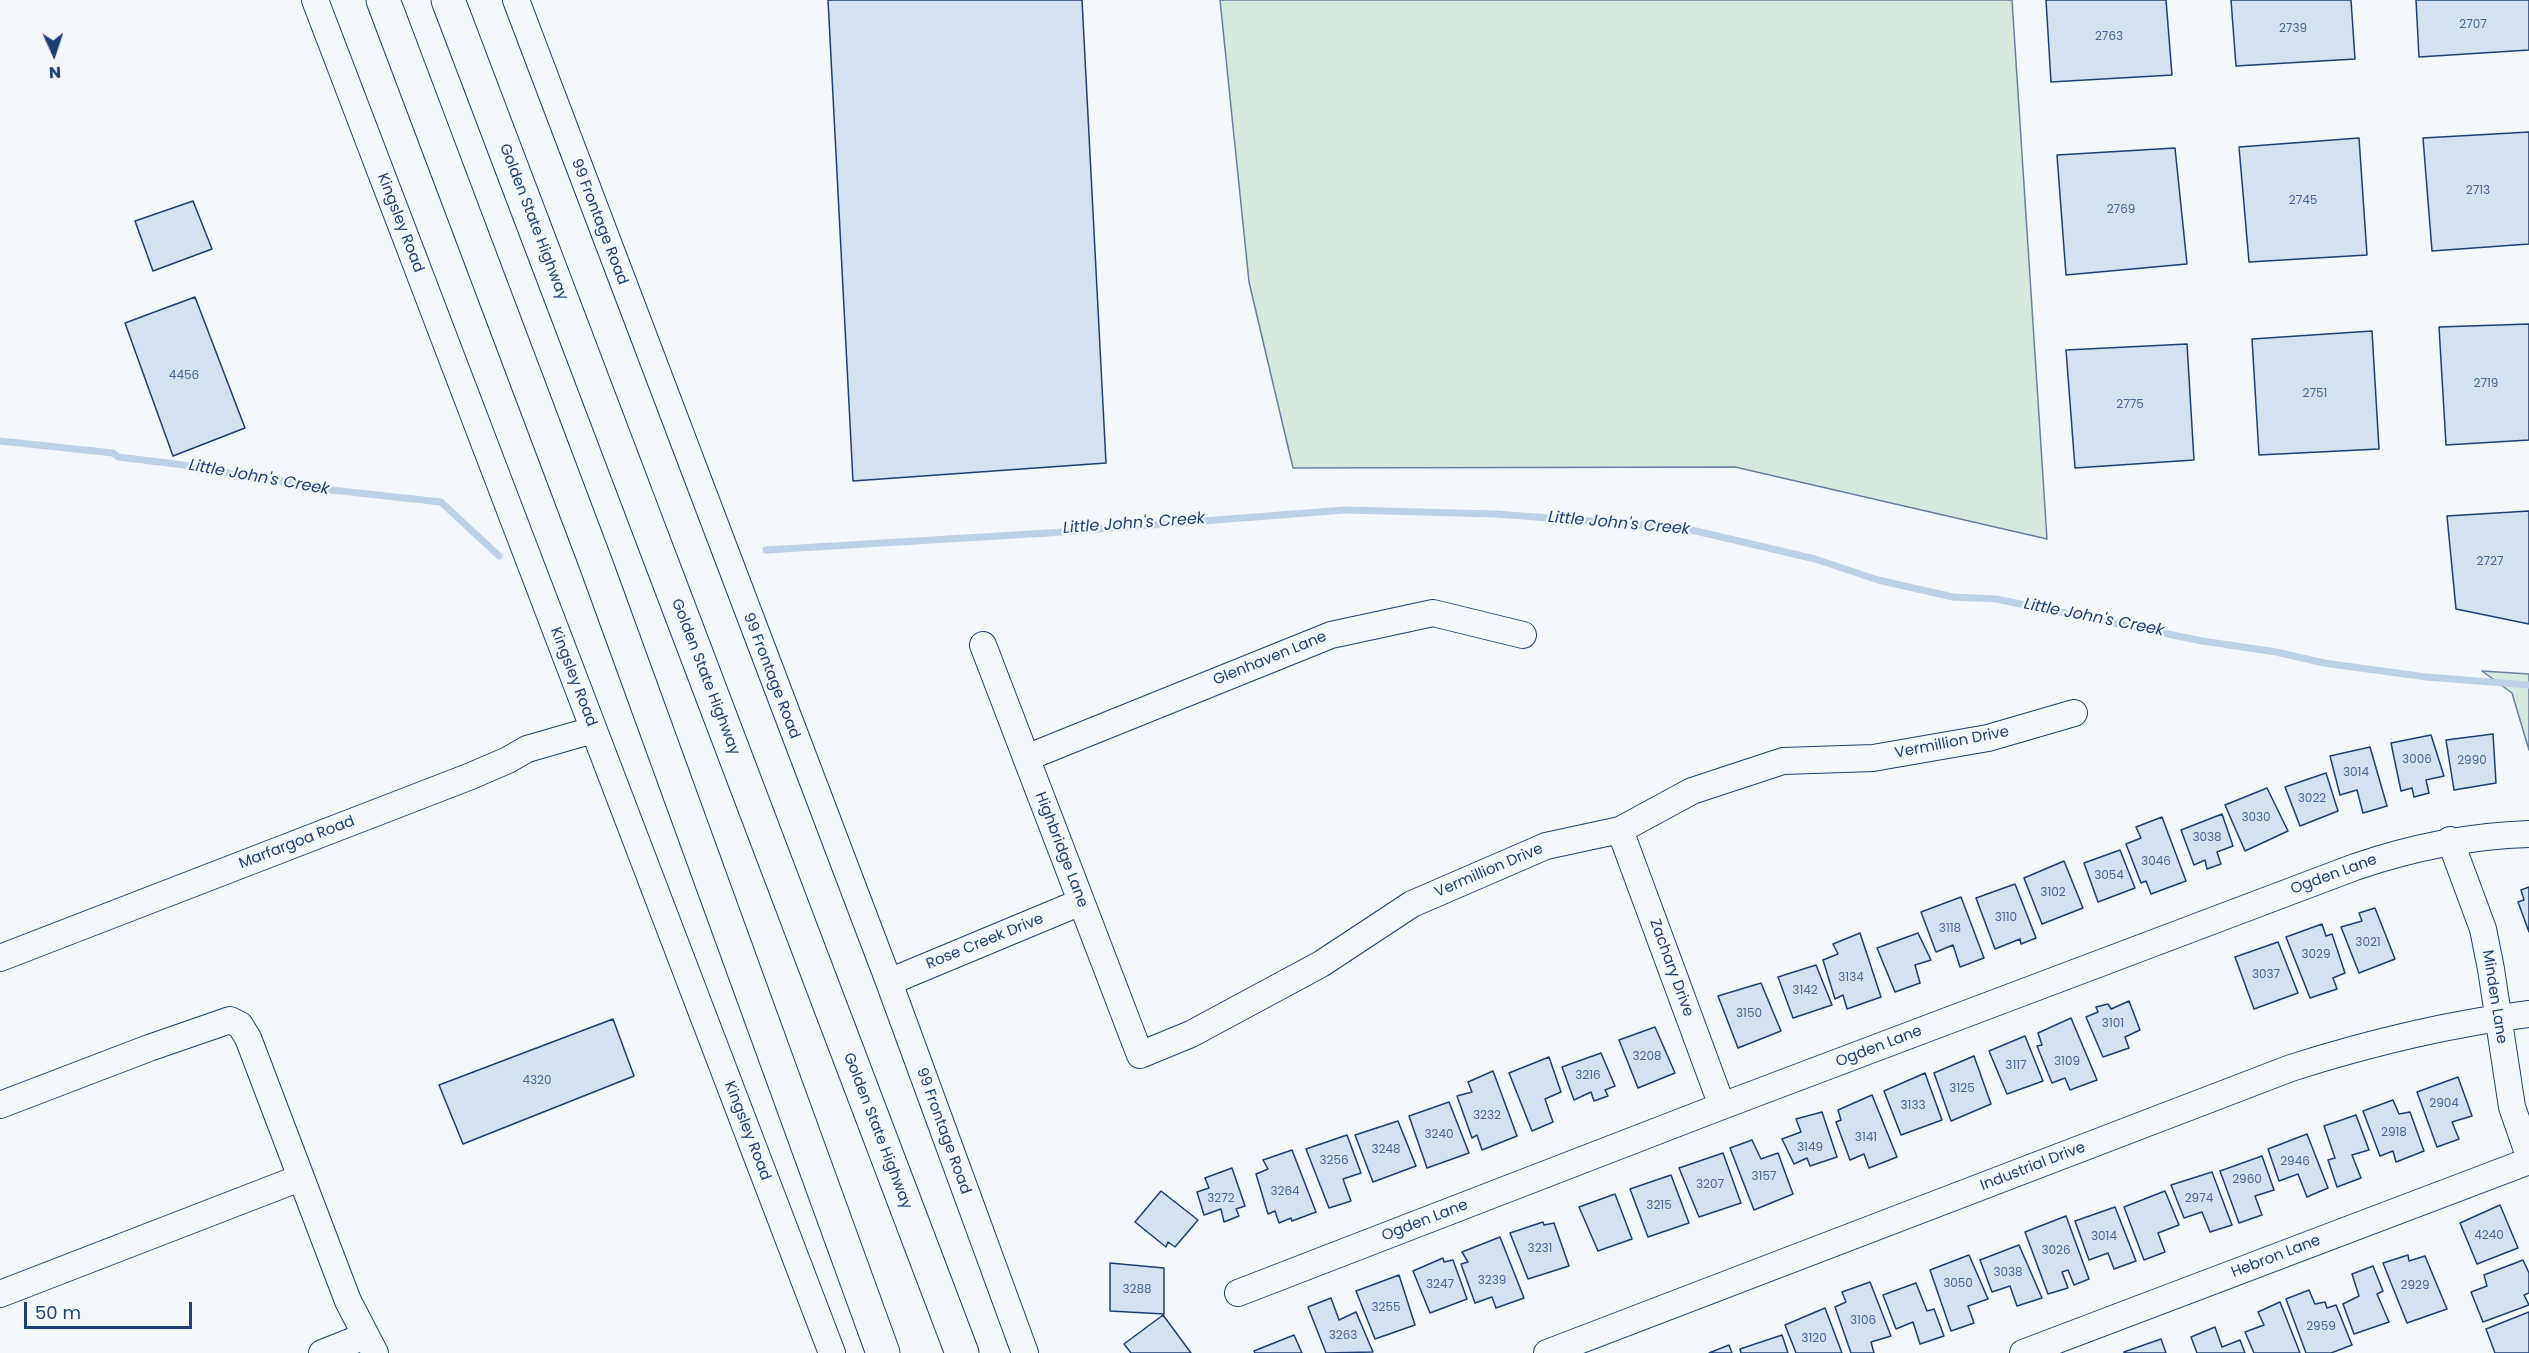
<!DOCTYPE html>
<html>
<head>
<meta charset="utf-8">
<style>
  body { margin:0 }
  #map { position:relative; width:2529px; height:1353px; overflow:hidden; background:#f4f7fb; font-family:Poppins,sans-serif }
  canvas { display:block }
  .north { position:absolute; left:24px; top:24px; width:60px; height:60px; -webkit-text-stroke:4px #f4f7fb; paint-order:stroke; rotate:177deg; font-size:16px; font-weight:700; line-height:24px; text-align:center; color:#1d3f73 }
  .north::after { content:''; display:block; margin:auto; width:21px; height:27px; background:#1d3f73; clip-path:polygon(50% 0,100% 100%,50% 72%,0 100%) }
  .scale { position:absolute; left:24px; top:1302px; width:168px; height:27px; box-sizing:border-box; border:3px solid #1d3f73; border-top:0; padding-left:8px; font-size:18px; line-height:21px; white-space:nowrap; color:#1d3f73; -webkit-text-stroke:4px #f4f7fb; paint-order:stroke }
</style>
</head>
<body>
<div id="map">
<canvas width="2529" height="1353"></canvas>
<div class="north">N</div>
<div class="scale">50 m</div>
</div>
<script>
const ctx = document.querySelector('canvas').getContext('2d');
ctx.lineJoin = 'round';
function fill(path, color) { ctx.fillStyle = color; ctx.fill(path, 'evenodd'); }
function stroke(path, color, width, dash) { ctx.strokeStyle = color; ctx.lineWidth = width; ctx.lineCap = dash ? 'butt' : 'round'; ctx.setLineDash(dash || []); ctx.stroke(path); }
function write(font, color, halo, rows, align = 'center') {
  ctx.font = font + ' Poppins,sans-serif'; ctx.lineWidth = 4.5; ctx.setLineDash([]); ctx.textBaseline = 'middle'; ctx.strokeStyle = halo; ctx.fillStyle = color; for (const [text, x, y, turn = 0] of rows) {
    ctx.save(); ctx.translate(x, y); ctx.rotate((+turn || 0) * Math.PI / 180); ctx.textAlign = isNaN(turn) ? turn : align; if (halo) ctx.strokeText(text, 0, 0); ctx.fillText(text, 0, 0); ctx.restore();
  }
}
const green = new Path2D(`
  M1220 0H2012L2047 539 1735 467 1293 468 1249 282Z
  M2482 671 2529 674V750L2512 693Z`);
const stream = new Path2D(`
  M0 441 113 453 118 457 192 466C203 476 222 466 234 476L308 484 313 488 441 502 499 556
  M766 550 1048 533 1345 510 1496 514 1683 528 1815 559 1878 580 1953 597 1996 599 2202 641 2276 652 2324 663 2426 677 2529 685`);
const building = new Path2D(`
  M828 0H1082L1106 463 853 481Z
  M2046 0H2166L2172 75 2051 82Z
  M2231 0H2351L2355 59 2236 66Z
  M2416 0H2529V50L2419 57Z
  M2529 132V244L2432 251 2423 138Z
  M2359 138 2367 255 2249 262 2239 147Z
  M2175 148 2187 264 2066 275 2057 155Z
  M193 201 212 249 153 271 135 221Z
  M195 297 245 428 173 456 125 323Z
  M2529 324V440L2446 445 2439 327Z
  M2372 331 2379 449 2259 455 2252 339Z
  M2187 344 2194 460 2075 468 2066 350Z
  M2529 511V624L2456 609 2447 516Z
  M2493 734 2496 783 2454 790 2446 740Z
  M2431 735 2444 776 2426 780 2429 793 2414 797 2412 788 2401 791 2391 743Z
  M2370 747 2387 806 2363 813 2357 790 2340 795 2330 756Z
  M2326 773 2338 811 2300 826 2285 787Z
  M2267 788 2288 831 2245 851 2225 805Z
  M2222 814 2233 846 2217 852 2221 864 2207 869 2205 860 2194 865 2181 830Z
  M2162 817 2186 881 2151 894 2146 881 2141 883 2126 844 2141 838 2136 827Z
  M2120 850 2135 888 2098 902 2084 863Z
  M2064 861 2083 908 2042 924 2024 878Z
  M2015 884 2036 938 2021 944 2020 939 1995 949 1976 898Z
  M2529 887V932L2518 902 2524 900 2521 890Z
  M1961 897 1984 958 1960 967 1953 945 1936 952 1921 912Z
  M2375 908 2395 959 2359 973 2341 927 2362 921 2359 913Z
  M2322 924 2326 936 2332 934 2345 973 2333 978 2337 989 2310 998 2286 937Z
  M1860 933 1881 997 1847 1009 1843 995 1835 999 1823 960 1838 954 1833 944Z
  M1918 933 1931 960 1915 965 1920 983 1895 992 1877 948Z
  M2278 942 2298 993 2254 1009 2235 957Z
  M1816 965 1832 1005 1793 1018 1778 977Z
  M1761 983 1781 1031 1738 1048 1718 996Z
  M2129 1001 2140 1030 2125 1037 2129 1048 2103 1057 2086 1017 2098 1012 2096 1007 2108 1004 2111 1009Z
  M2071 1018 2097 1080 2070 1090 2065 1078 2052 1083 2037 1046 2042 1045 2038 1033Z
  M613 1019 634 1076 463 1144 439 1085Z
  M1655 1027 1675 1073 1638 1088 1619 1040Z
  M2025 1036 2043 1081 2007 1094 1989 1051Z
  M1601 1053 1615 1086 1605 1090 1608 1096 1594 1101 1591 1092 1574 1100 1562 1067Z
  M1974 1056 1991 1104 1951 1121 1934 1073Z
  M1549 1057 1561 1092 1545 1099 1553 1122 1532 1131 1509 1073Z
  M1493 1071 1517 1136 1482 1150 1477 1135 1472 1138 1457 1096 1472 1092 1468 1082Z
  M1925 1073 1942 1120 1901 1135 1884 1091Z
  M2458 1077 2472 1116 2452 1122 2459 1139 2437 1147 2417 1092Z
  M1872 1095 1897 1157 1869 1168 1864 1154 1850 1160 1836 1122 1841 1120 1838 1110Z
  M2393 1100 2399 1114 2410 1112 2424 1151 2396 1162 2393 1151 2380 1156 2363 1111Z
  M1449 1102 1469 1153 1427 1168 1409 1116Z
  M1822 1112 1837 1157 1810 1166 1807 1158 1794 1164 1782 1139 1801 1132 1796 1119Z
  M2356 1115 2369 1150 2352 1155 2361 1178 2337 1187 2328 1160 2335 1158 2324 1126Z
  M1398 1121 1416 1166 1373 1182 1355 1135Z
  M2307 1134 2328 1188 2307 1197 2298 1174 2279 1181 2268 1149Z
  M1347 1135 1361 1173 1343 1179 1351 1201 1329 1208 1306 1149Z
  M1752 1140 1761 1159 1778 1153 1793 1194 1754 1210 1730 1148Z
  M1292 1150 1316 1212 1292 1221 1291 1218 1279 1223 1275 1211 1268 1214 1256 1174 1268 1169 1263 1160Z
  M1723 1153 1741 1203 1699 1217 1679 1168Z
  M2262 1156 2274 1190 2255 1196 2262 1215 2239 1223 2220 1171Z
  M1232 1168 1245 1206 1236 1209 1239 1216 1224 1222 1221 1209 1204 1215 1197 1192 1209 1188 1205 1178Z
  M2212 1172 2232 1225 2210 1232 2202 1212 2184 1218 2171 1185Z
  M1671 1175 1689 1223 1648 1237 1630 1189Z
  M1161 1191 1198 1220 1175 1247 1168 1242 1166 1247 1135 1222Z
  M2165 1191 2179 1225 2158 1233 2165 1252 2144 1260 2124 1207Z
  M1615 1194 1632 1239 1598 1251 1579 1207Z
  M2500 1205 2518 1248 2477 1264 2460 1223Z
  M2115 1207 2136 1261 2114 1269 2108 1253 2089 1260 2075 1221Z
  M2066 1216 2089 1279 2074 1285 2068 1270 2062 1272 2068 1288 2048 1294 2025 1232Z
  M1543 1222 1544 1225 1554 1223 1569 1266 1528 1279 1510 1233Z
  M1500 1237 1524 1298 1496 1308 1492 1297 1475 1303 1461 1264 1468 1262 1462 1252Z
  M2019 1245 2042 1298 2017 1306 2010 1286 1992 1292 1980 1260Z
  M1969 1255 1988 1299 1968 1306 1974 1323 1951 1331 1930 1270Z
  M2408 1255 2409 1261 2425 1256 2447 1309 2407 1323 2383 1263Z
  M1443 1258 1444 1262 1453 1260 1467 1299 1430 1313 1413 1271Z
  M2523 1260 2529 1273V1293L2524 1295 2529 1305 2483 1322 2471 1292 2487 1286 2484 1275Z
  M1110 1263 1164 1268V1314L1110 1311Z
  M2373 1266 2383 1291 2377 1294 2389 1322 2354 1334 2343 1304 2359 1296 2352 1274Z
  M1399 1275 1415 1325 1375 1339 1356 1291Z
  M1870 1282 1891 1336 1871 1342 1874 1353H1851L1835 1307 1846 1302 1842 1292Z
  M1916 1283 1927 1311 1934 1309 1944 1336 1920 1344 1913 1322 1896 1329 1883 1295Z
  M2309 1290 2315 1304 2325 1302 2327 1308 2336 1305 2352 1345 2331 1353H2306L2286 1299Z
  M1331 1298 1339 1320 1356 1312 1373 1352 1326 1353 1308 1307Z
  M2280 1302 2300 1353H2254L2245 1332 2264 1325 2258 1312Z
  M1825 1308 1842 1353H1796L1785 1325Z
  M2529 1312V1353H2495L2486 1329Z
  M1163 1315 1191 1353H1131L1124 1344Z
  M2215 1327 2222 1347 2240 1340 2245 1353H2197L2191 1337Z
  M1294 1335 1302 1353H1255L1254 1351Z
  M1782 1335 1788 1353H1741L1740 1349Z
  M2161 1339 2166 1353H2124V1352Z
  M1729 1345 1732 1353H1709Z`);
const minor = new Path2D(`
  M315 0 832 1353
  M516 0 889 982 1025 1353
  M983 645 1140 1055 1191 1034 1321 964 1412 904 1546 846 1620 830 1692 791 1783 761 1873 758 1988 738 2074 713
  M1026 758 1331 635 1433 613 1523 635
  M1620 830 1722 1106
  M2450 840 2483 929 2491 969 2512 1107 2529 1156
  M0 958 471 776 508 760 527 749 593 730
  M889 982 1081 902
  M0 1105 149 1048 230 1020 240 1025 248 1038 348 1301 375 1353
  M1238 1293 1722 1106 2355 867C2413 847 2468 836 2529 834
  M0 1294 300 1178
  M322 1353 365 1336
  M1547 1353 2291 1068C2370 1043 2447 1024 2529 1014
  M2023 1353 2529 1161`);
const highway = new Path2D(`
  M383 0 596 564 883 1353
  M448 0 962 1353`);
const numberNames = [
  ["2707",2473,25],
  ["2739",2293,29],
  ["2763",2109,37],
  ["2713",2478,191],
  ["2745",2303,201],
  ["2769",2121,210],
  ["4456",184,376],
  ["2719",2486,384],
  ["2751",2315,394],
  ["2775",2130,405],
  ["2727",2490,562],
  ["3006",2417,760],
  ["2990",2472,761],
  ["3014",2356,773],
  ["3022",2312,799],
  ["3030",2256,818],
  ["3038",2207,838],
  ["3046",2156,862],
  ["3054",2109,876],
  ["3102",2053,893],
  ["3110",2006,918],
  ["3118",1950,929],
  ["3021",2368,943],
  ["3029",2316,955],
  ["3037",2266,975],
  ["3134",1851,978],
  ["3142",1805,991],
  ["3150",1749,1014],
  ["3101",2113,1024],
  ["3208",1647,1057],
  ["3109",2067,1062],
  ["3117",2016,1066],
  ["3216",1588,1076],
  ["4320",537,1081],
  ["3125",1962,1089],
  ["2904",2444,1104],
  ["3133",1913,1106],
  ["3232",1487,1116],
  ["2918",2394,1133],
  ["3240",1439,1135],
  ["3141",1866,1138],
  ["3149",1810,1148],
  ["3248",1386,1150],
  ["3256",1334,1161],
  ["2946",2295,1162],
  ["3157",1764,1177],
  ["2960",2247,1180],
  ["3207",1710,1185],
  ["3264",1285,1192],
  ["3272",1221,1199],
  ["2974",2199,1199],
  ["3215",1659,1206],
  ["4240",2489,1236],
  ["3014",2104,1237],
  ["3231",1540,1249],
  ["3026",2056,1251],
  ["3038",2008,1273],
  ["3239",1492,1281],
  ["3050",1958,1284],
  ["3247",1440,1285],
  ["2929",2415,1286],
  ["3288",1137,1290],
  ["3255",1386,1308],
  ["3106",1863,1321],
  ["2959",2321,1327],
  ["3263",1343,1336],
  ["3120",1814,1339]
];
const streetNames = [
  ["Golden State Highway",533,222,69],
  ["99 Frontage Road",599,222,69],
  ["Kingsley Road",400,223,69],
  ["Glenhaven Lane",1270,659,-22],
  ["99 Frontage Road",771,676,69],
  ["Kingsley Road",573,677,69],
  ["Golden State Highway",705,677,69],
  ["Vermillion Drive",1952,743,-11],
  ["Marfargoa Road",297,843,-21],
  ["Highbridge Lane",1061,850,69],
  ["Vermillion Drive",1489,871,-23],
  ["Ogden Lane",2334,875,-20],
  ["Rose Creek Drive",985,942,-22],
  ["Zachary Drive",1671,968,70],
  ["Minden Lane",2494,997,81],
  ["Ogden Lane",1879,1047,-21],
  ["Kingsley Road",747,1131,69],
  ["Golden State Highway",877,1131,69],
  ["99 Frontage Road",943,1131,70],
  ["Industrial Drive",2033,1167,-21],
  ["Ogden Lane",1425,1221,-21],
  ["Hebron Lane",2276,1257,-21]
];
const waterNames = [
  ["Little John's Creek",259,478,10],
  ["Little John's Creek",1134,524,-4],
  ["Little John's Creek",1619,524,5],
  ["Little John's Creek",2094,618,11]
];
fill(green, '#d7e8df');
stroke(green, '#687fa3', 1.5);
stroke(stream, '#bed0e5', 7);
fill(building, '#d5e0f0');
stroke(building, '#1d3f73', 1.5);
stroke(minor, '#1d3f73', 28);
stroke(highway, '#1d3f73', 35);
stroke(minor, '#f4f7fb', 26);
stroke(highway, '#f4f7fb', 33);
write('12px', '#4b6792', null, numberNames);
write('15px', '#1d3f73', '#f4f7fb', streetNames);
write('italic 16px', '#1d3f73', '#f4f7fb', waterNames);
</script>
</body>
</html>
